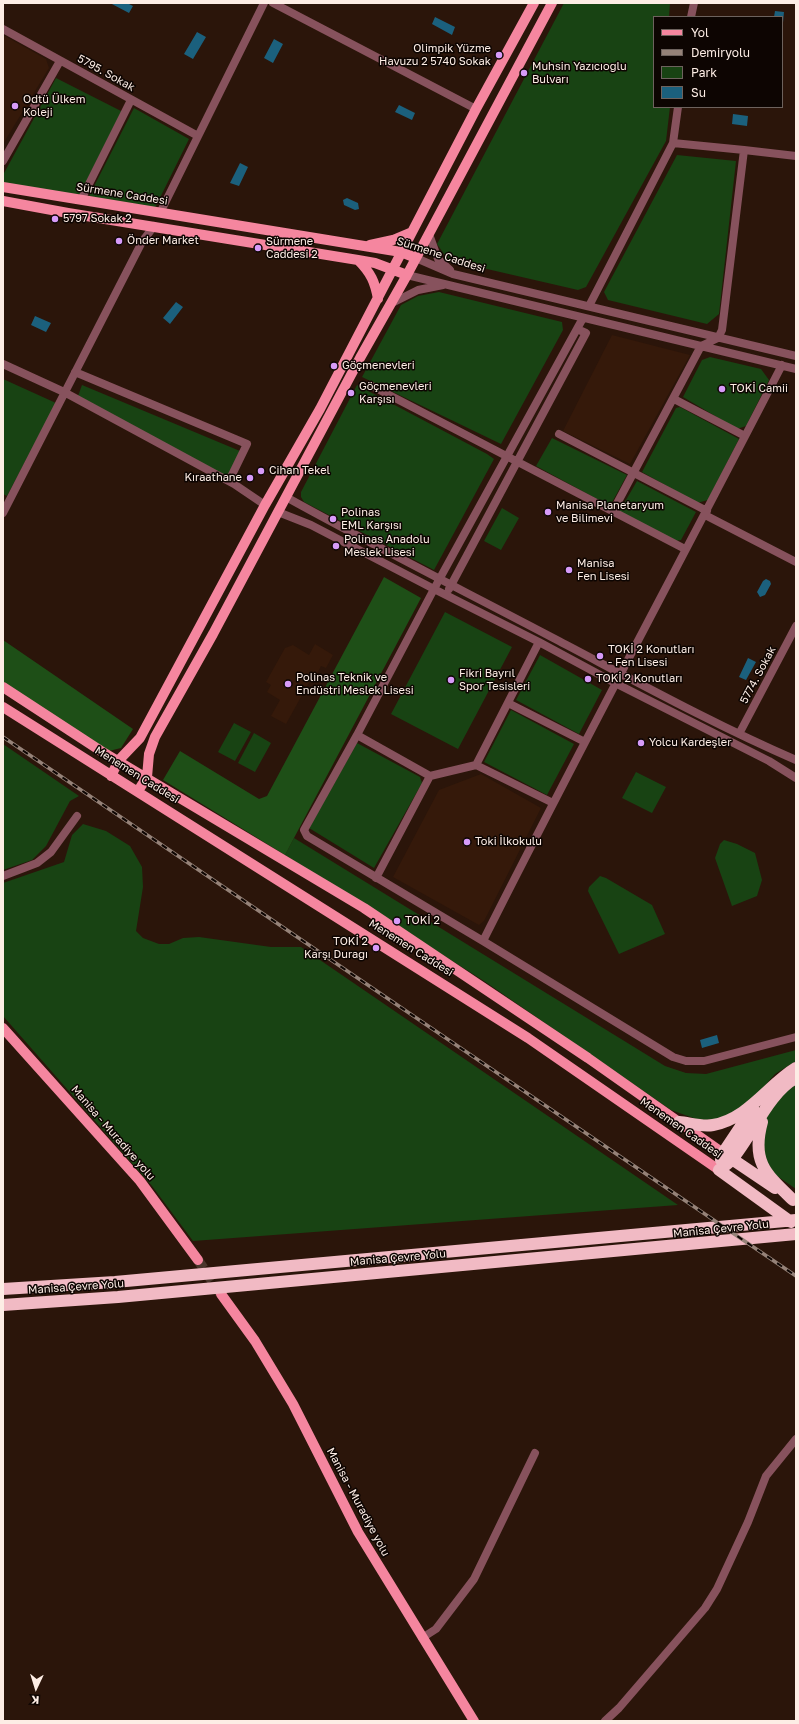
<!DOCTYPE html>
<html>
<head>
<meta charset="utf-8">
<style>
  body { margin:0 }
  #map { position:relative; width:799px; height:1724px; overflow:hidden; background:#2b150a; font-family:"Golos Text",sans-serif }
  canvas { display:block }
  .frame { position:absolute; inset:0; border:4px solid #fdede5; pointer-events:none }
  .legend { position:absolute; left:653px; top:16px; width:130px; height:92px; box-sizing:border-box; background:#0d0502; border:1px solid #6d625d; margin:0; padding:5px 7px; list-style:none; font-size:12px; color:#fdede5 }
  .legend li { display:flex; align-items:center; gap:8px; height:20px }
  .legend b { width:20px; border:1px solid #6d625d }
  .north { position:absolute; left:16px; top:1668px; width:40px; height:40px; -webkit-text-stroke:3px #0d0502; paint-order:stroke; rotate:184deg; font-size:11px; font-weight:700; line-height:16px; text-align:center; color:#fdede5 }
  .north::after { content:''; display:block; margin:auto; width:14px; height:18px; background:#fdede5; clip-path:polygon(50% 0,100% 100%,50% 72%,0 100%) }
</style>
</head>
<body>
<div id="map">
<canvas width="799" height="1724"></canvas>
<div class="frame"></div>
<ul class="legend">
<li><b style="height:5px;background:#f5869f"></b>Yol</li>
<li><b style="height:5px;background:#958278"></b>Demiryolu</li>
<li><b style="height:11px;background:#184313"></b>Park</li>
<li><b style="height:11px;background:#1b607d"></b>Su</li>
</ul>
<div class="north">K</div>
</div>
<script>
const ctx = document.querySelector('canvas').getContext('2d');
ctx.lineJoin = 'round';
function fill(path, color) { ctx.fillStyle = color; ctx.fill(path, 'evenodd'); }
function stroke(path, color, width, dash) { ctx.strokeStyle = color; ctx.lineWidth = width; ctx.lineCap = dash ? 'butt' : 'round'; ctx.setLineDash(dash || []); ctx.stroke(path); }
function write(font, color, halo, rows, align = 'center') {
  ctx.font = font + ' "Golos Text",sans-serif'; ctx.lineWidth = 3; ctx.setLineDash([]); ctx.textBaseline = 'middle'; ctx.strokeStyle = halo; ctx.fillStyle = color; for (const [text, x, y, turn = 0] of rows) {
    ctx.save(); ctx.translate(x, y); ctx.rotate((+turn || 0) * Math.PI / 180); ctx.textAlign = isNaN(turn) ? turn : align; if (halo) ctx.strokeText(text, 0, 0); ctx.fillText(text, 0, 0); ctx.restore();
  }
}
const built = new Path2D(`
  M3 35 46 59 49 68 3 144Z
  M612 335 690 355 630 464 563 431Z
  M315 644 333 655 326 668 321 666 314 680 311 679 286 724 271 716 280 700 267 692 271 685 266 682 285 648 293 645 309 655Z
  M481 774 541 808 484 921 479 925 393 877 439 790Z`);
const green = new Path2D(`
  M564 3H670L669 17H654V107H670L666 141 586 287 578 290 448 260 437 244Z
  M56 78 123 112 81 195 3 184V175Z
  M134 108 189 139 155 208 88 198Z
  M677 155 736 161 719 314 707 324 608 300 604 292Z
  M439 292 562 322 563 330 501 444 362 377 401 305 418 296Z
  M710 357 761 369 769 380 746 426 737 429 683 397 702 360Z
  M3 379 56 403 7 496 3 494Z
  M82 385 240 451 227 477 78 396Z
  M357 385 487 454 494 459 434 570 304 502 301 497V492Z
  M680 407 739 439 708 500 697 503 642 472 676 408Z
  M552 438 627 475 610 506 536 466Z
  M637 481 696 512 681 540 676 541 619 512Z
  M502 508 519 518 501 550 484 541Z
  M445 612 512 647 458 749 391 714Z
  M540 655 602 690 579 734 516 700Z
  M511 710 574 744 547 795 484 762Z
  M234 723 251 732 235 761 218 752Z
  M254 733 271 743 255 772 238 763Z
  M357 743 420 777 422 783 374 868 309 828Z
  M3 744 79 796 70 801 46 846 32 860 3 870Z
  M636 772 666 787 652 813 622 798Z
  M83 824 106 831 130 846 142 867 143 887 136 931 143 938 159 944H169L183 938 199 937 271 947H301L678 1205 193 1241 152 1186 3 1016V883L64 862 72 835Z
  M294 838 665 1066 686 1073 706 1074 796 1050V1061L775 1074 749 1104 723 1119 699 1120 671 1110 484 981 285 855Z
  M724 840 737 844 755 853 762 880 757 896 732 906 715 858 720 844Z
  M600 876 606 878 652 905 665 934 619 954 588 891 589 887Z
  M796 1078V1189L761 1165 764 1113Z`);
const forest = new Path2D(`
  M384 577 421 598 285 855 163 780 180 751 259 799 267 796Z
  M3 640 133 729 121 748 109 751 3 685Z`);
const water = new Path2D(`
  M110 3H127L133 6 129 13Z
  M775 11 784 12 782 33V17H774Z
  M435 17 455 27 452 35 432 24Z
  M197 32 206 37 193 59 184 54Z
  M274 39 283 44 273 63 264 58Z
  M399 105 415 113 412 120 395 112Z
  M733 114 748 116 747 126 732 124Z
  M240 163 248 167 239 186 230 183Z
  M347 198 358 203 359 209 355 210 344 205 343 200Z
  M176 302 183 307 170 324 163 318Z
  M35 316 51 323 46 332 31 325Z
  M766 579 770 581 771 584 765 595 760 597 757 592 763 581Z
  M748 658 756 662 746 680 739 677Z
  M717 1035 719 1043 702 1048 700 1040Z`);
const majorTunnel = new Path2D(`
  M198 1260 220 1293`);
const minor = new Path2D(`
  M273 3 476 109
  M691 17 694 3
  M3 29 198 136
  M678 107 673 143 744 150
  M3 161 60 61
  M81 200 131 100
  M160 213 264 3
  M429 234 438 259 450 270
  M416 258 453 274 796 356
  M407 275 796 369
  M390 304 418 290 443 285
  M589 306 673 143
  M3 364 64 392 234 484 265 505
  M75 372 247 444 229 481
  M370 385 685 549
  M674 399 745 436
  M559 434 707 511
  M286 497C376 547 468 593 559 641 637 682 715 725 796 760
  M613 511 701 346 718 338 722 330 744 150 796 156
  M278 512 311 525 434 589 539 642 615 683 769 761 796 778
  M3 513 142 242 154 226
  M705 515 796 562
  M449 589 586 333 577 329
  M508 703 585 742
  M739 734 796 626
  M357 735 304 830 307 836 483 941 673 1057 686 1061H704L796 1037
  M476 765 553 803
  M430 776 357 735 434 589 583 318
  M3 876 37 863 51 852 77 816
  M376 878 430 776 476 765 539 642
  M483 941C580 748 683 557 782 365
  M422 1638 436 1629 474 1579 535 1453
  M605 1721 619 1708 705 1608 717 1589 748 1522 766 1476 796 1439`);
const major = new Path2D(`
  M3 187 401 252 416 258
  M3 201 68 213 358 260 375 263 407 275
  M370 245 393 240 412 232
  M358 260C371 273 375 282 378 299
  M3 687 101 751 364 908 588 1058 723 1153
  M3 707 528 1038 719 1170
  M111 776 119 760 140 738 265 505 320 409 476 109 534 3
  M138 791 147 777 149 754 155 737 213 634 360 358 407 275 552 3
  M3 1028 140 1181 198 1260
  M221 1294 255 1341 293 1404 358 1532 474 1721`);
const highway = new Path2D(`
  M679 1122C690 1123 702 1127 713 1125 748 1119 768 1085 796 1068
  M762 1122C751 1162 766 1174 793 1200
  M723 1153 775 1188
  M721 1160 723 1153 753 1108
  M719 1170C724 1166 730 1163 733 1158 753 1134 769 1092 796 1078
  M719 1170 791 1222
  M3 1289 115 1282 796 1220
  M3 1305 118 1297 796 1234`);
const rail = new Path2D(`
  M3 737 796 1276`);
const markers = [
  [499,55,4,"#d79bf9"],
  [524,73,4,"#d79bf9"],
  [15,106,4,"#d79bf9"],
  [55,219,4,"#d79bf9"],
  [119,241,4,"#d79bf9"],
  [258,248,4,"#d79bf9"],
  [334,366,4,"#d79bf9"],
  [722,389,4,"#d79bf9"],
  [351,393,4,"#d79bf9"],
  [261,471,4,"#d79bf9"],
  [250,478,4,"#d79bf9"],
  [548,512,4,"#d79bf9"],
  [333,519,4,"#d79bf9"],
  [336,546,4,"#d79bf9"],
  [569,570,4,"#d79bf9"],
  [600,656,4,"#d79bf9"],
  [588,679,4,"#d79bf9"],
  [451,680,4,"#d79bf9"],
  [288,684,4,"#d79bf9"],
  [641,743,4,"#d79bf9"],
  [467,842,4,"#d79bf9"],
  [397,921,4,"#d79bf9"],
  [376,948,4,"#d79bf9"]
];
const poiNames = [
  ["Olimpik Yüzme",491,49,"right"],
  ["Havuzu 2 5740 Sokak",491,62,"right"],
  ["Muhsin Yazıcıoğlu",532,67],
  ["Bulvarı",532,80],
  ["Odtü Ülkem",23,100],
  ["Koleji",23,113],
  ["5797 Sokak 2",63,219],
  ["Önder Market",127,241],
  ["Sürmene",266,242],
  ["Caddesi 2",266,255],
  ["Göçmenevleri",342,366],
  ["Göçmenevleri",359,387],
  ["Karşısı",359,400],
  ["TOKİ Camii",730,389],
  ["Cihan Tekel",269,471],
  ["Kıraathane",242,478,"right"],
  ["Manisa Planetaryum",556,506],
  ["ve Bilimevi",556,519],
  ["Polinas",341,513],
  ["EML Karşısı",341,526],
  ["Polinas Anadolu",344,540],
  ["Meslek Lisesi",344,553],
  ["Manisa",577,564],
  ["Fen Lisesi",577,577],
  ["TOKİ 2 Konutları",608,650],
  ["- Fen Lisesi",608,663],
  ["Fikri Bayrıl",459,674],
  ["Spor Tesisleri",459,687],
  ["Polinas Teknik ve",296,678],
  ["Endüstri Meslek Lisesi",296,691],
  ["TOKİ 2 Konutları",596,679],
  ["Yolcu Kardeşler",649,743],
  ["Toki İlkokulu",475,842],
  ["TOKİ 2",405,921],
  ["TOKİ 2",368,942,"right"],
  ["Karşı Durağı",368,955,"right"]
];
const streetNames = [
  ["5795. Sokak",106,73,29],
  ["Sürmene Caddesi",122,194,9],
  ["Sürmene Caddesi",441,255,18],
  ["5774. Sokak",758,675,-62],
  ["Menemen Caddesi",137,775,32],
  ["Menemen Caddesi",411,948,32],
  ["Menemen Caddesi",681,1128,35],
  ["Manisa - Muradiye yolu",113,1133,49],
  ["Manisa Çevre Yolu",721,1229,-6],
  ["Manisa Çevre Yolu",398,1258,-5],
  ["Manisa Çevre Yolu",76,1287,-4],
  ["Manisa - Muradiye yolu",358,1502,62]
];
fill(built, '#35190a');
fill(green, '#184313');
fill(forest, '#1e4f17');
fill(water, '#1b607d');
stroke(majorTunnel, '#4a352b', 10, [10, 5]);
stroke(minor, '#87525d', 8);
stroke(major, '#f5869f', 10);
stroke(highway, '#f1bac4', 12);
stroke(rail, '#958278', 3.5);
stroke(rail, '#0d0502', 2, [6]);
for (const [x, y, r, color] of markers) { const dot = new Path2D(); dot.arc(x, y, r, 0, 2 * Math.PI); ctx.fillStyle = color; ctx.fill(dot); stroke(dot, '#0d0502', 1.5); }
write('11px', '#fdede5', '#0d0502', poiNames, 'left');
write('11px', '#fdede5', '#0d0502', streetNames);
</script>
</body>
</html>
